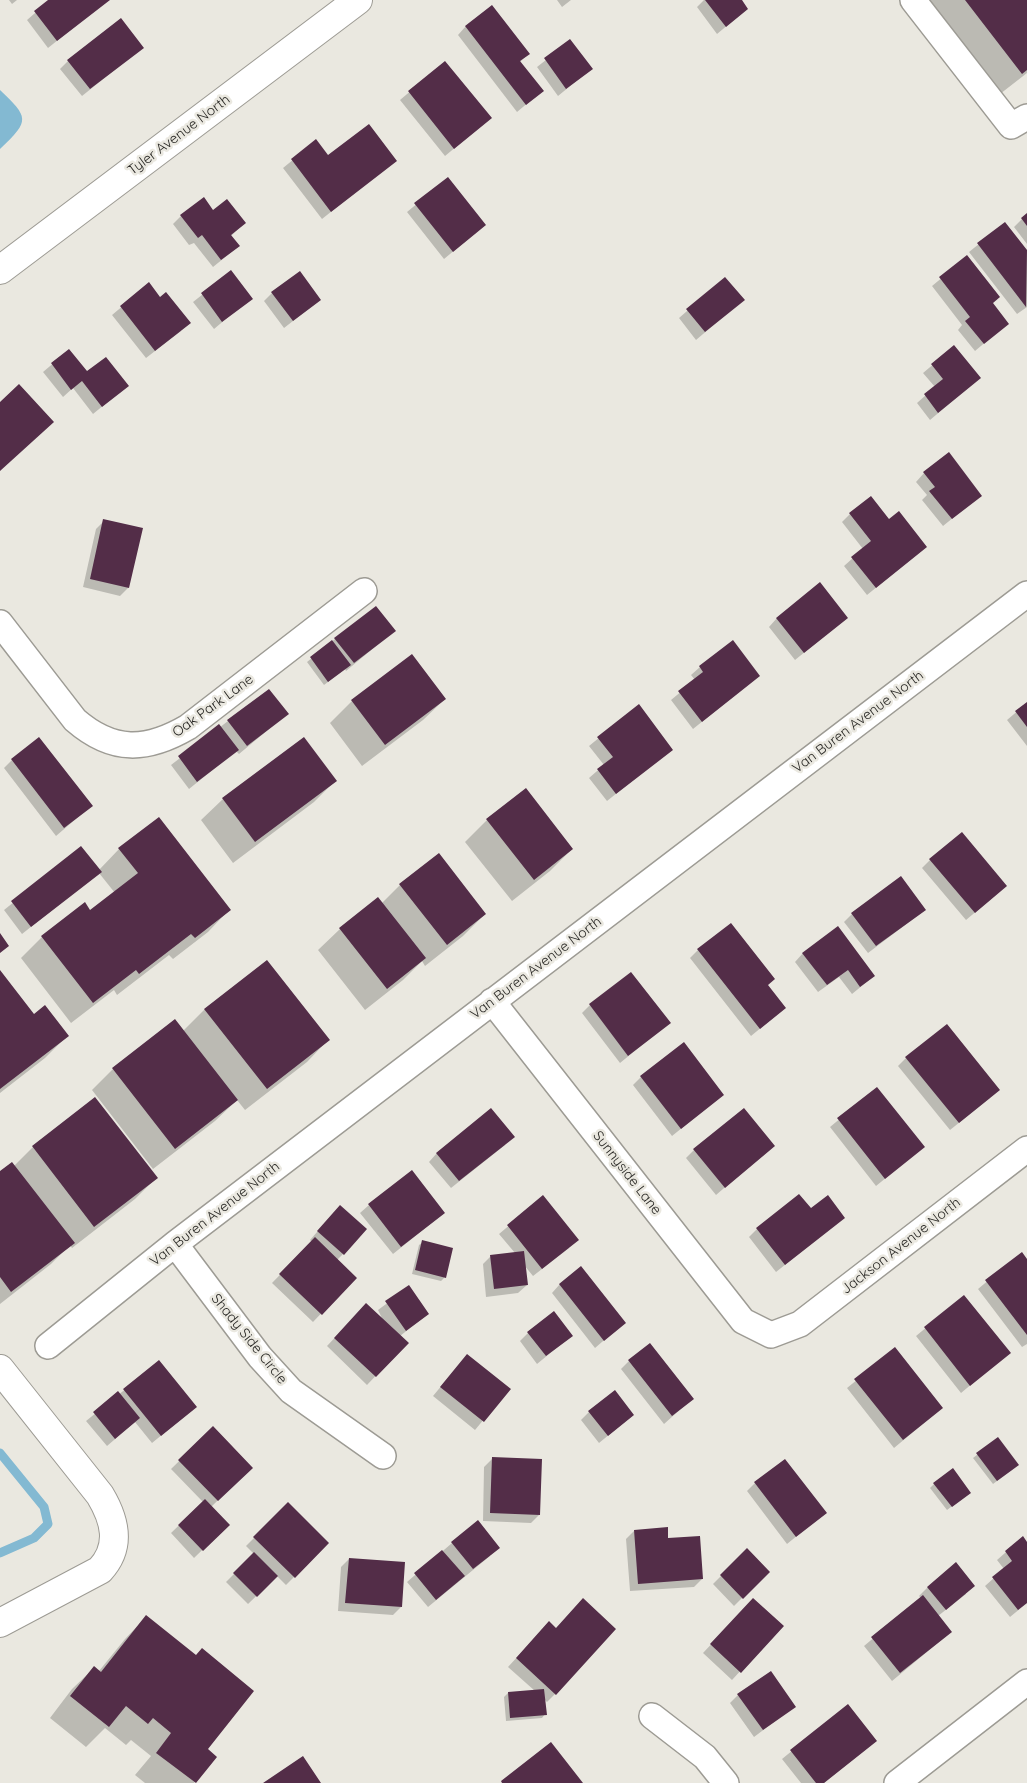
<!DOCTYPE html>
<html>
<head>
<meta charset="utf-8">
<style>
  body { margin:0 }
  canvas { display:block; background:#eae8e0 }
</style>
</head>
<body>
<canvas width="1027" height="1783"></canvas>
<script>
const ctx = document.querySelector('canvas').getContext('2d');
ctx.lineJoin = 'round';
function fill(path, color) { ctx.fillStyle = color; ctx.fill(path, 'evenodd'); }
function stroke(path, color, width, dash) { ctx.strokeStyle = color; ctx.lineWidth = width; ctx.lineCap = dash ? 'butt' : 'round'; ctx.setLineDash(dash || []); ctx.stroke(path); }
function write(font, color, halo, rows, align = 'center') {
  ctx.font = font + ' Quicksand,sans-serif'; ctx.lineWidth = 5; ctx.setLineDash([]); ctx.textBaseline = 'middle'; ctx.strokeStyle = halo; ctx.fillStyle = color; for (const [text, x, y, turn = 0] of rows) {
    ctx.save(); ctx.translate(x, y); ctx.rotate((+turn || 0) * Math.PI / 180); ctx.textAlign = isNaN(turn) ? turn : align; if (halo) ctx.strokeText(text, 0, 0); ctx.fillText(text, 0, 0); ctx.restore();
  }
}
const water = new Path2D(`
  M0 90C28 117 31 120 0 149Z`);
const shadow = new Path2D(`
  M9 0H17L12 4Z
  M50 0H108L48 48 27 20Z
  M557 0H571L562 7Z
  M704 0H740L747 9 717 34 697 7Z
  M927 0H1027V73L1000 94Z
  M466 26 528 54 520 62 542 91 517 112 458 35Z
  M570 41 591 69 558 96 537 67Z
  M142 48 82 96 60 69 68 61Z
  M445 62 491 118 445 156 400 100Z
  M316 141 328 156 396 160 322 219 283 168Z
  M448 178 485 225 444 259 407 212Z
  M213 211 244 223 231 236 239 246 213 267 194 243 189 245 173 224 181 216Z
  M1027 214V244L1014 227Z
  M1005 223 1027 252V307L1017 314 969 252Z
  M967 257 992 303 1007 324 975 351 958 330 962 325 932 286Z
  M231 272 251 298 214 329 193 302Z
  M725 278 743 300 696 340 679 318Z
  M149 284 181 331 146 358 112 315Z
  M272 293 320 300 284 328 264 301Z
  M954 347 980 378 930 420 917 403 935 387 923 373Z
  M69 350 86 373 127 386 93 414 73 388 63 397 43 372Z
  M924 473 980 496 943 526 922 500 927 495 916 482Z
  M850 514 889 521 926 547 867 595 844 566 863 549 842 522Z
  M104 521 128 588 120 596 83 587 96 529Z
  M777 618H847L795 660 769 627Z
  M394 631 346 671 345 669 324 685 307 662 335 639Z
  M733 642 759 676 693 729 671 700 695 680 691 675 700 667Z
  M412 656 445 699 423 720 362 766 330 723 352 701Z
  M1027 703V746L1007 720Z
  M638 706 672 749 607 801 589 778 604 765 589 746Z
  M287 714 239 754 236 751 189 789 171 765 228 721Z
  M12 760 91 806 56 836 4 768Z
  M336 780 314 802 233 863 201 820 223 799Z
  M487 820 572 849 550 871 512 901 465 842Z
  M81 848 99 870 119 849 229 910 208 932 173 959 169 955 117 995 114 990 71 1023 21 958 42 937 90 912 115 893 99 873 22 934 4 910Z
  M930 860 997 894 966 920 922 868Z
  M400 885 485 914 463 936 425 966 422 961 403 980 365 1010 318 950 340 929 382 903Z
  M925 910 868 953 844 922 852 914Z
  M698 950 767 986 785 1008 751 1036 690 958Z
  M803 953 874 976 852 994 839 977 818 992 795 962Z
  M0 972 34 1015 67 1036 45 1058 0 1093Z
  M590 1005 669 1023 620 1063 582 1013Z
  M205 1009 328 1040 307 1062 245 1110 237 1100 215 1121 153 1169 92 1090 113 1069 183 1031Z
  M906 1058 990 1098 950 1130 898 1066Z
  M641 1077 723 1095 672 1136 633 1085Z
  M877 1088 924 1147 876 1186 830 1127Z
  M95 1099 156 1178 135 1199 72 1248 70 1245 51 1264 0 1304V1173L14 1166 33 1147Z
  M505 1145 451 1188 429 1162 437 1153Z
  M773 1146 716 1195 686 1158 694 1150Z
  M543 1197 569 1248 533 1276 524 1265 527 1285 518 1293 486 1297 483 1264 491 1256 515 1253 499 1234Z
  M369 1205 444 1213 393 1254 360 1213Z
  M810 1210 844 1218 776 1272 749 1237 757 1229Z
  M332 1215 343 1254 337 1260 355 1278 313 1322 272 1283 312 1242 310 1240Z
  M423 1242 452 1249 444 1278 441 1281 412 1274 419 1245Z
  M1021 1253 1027 1261V1344L1022 1347 978 1289Z
  M560 1284 624 1323 595 1348 552 1293Z
  M409 1287 428 1314 400 1336 407 1343 367 1385 327 1346 358 1313 383 1320 378 1310Z
  M964 1296 1009 1353 961 1393 916 1336Z
  M528 1333 571 1336 537 1364 520 1341Z
  M895 1349 942 1408 894 1448 847 1388Z
  M467 1355 509 1389 475 1430 433 1396Z
  M629 1361 692 1399 664 1424 621 1369Z
  M159 1362 196 1407 152 1443 135 1422 107 1446 86 1421Z
  M589 1412 633 1415 599 1443 581 1420Z
  M213 1428 251 1468 211 1507 228 1525 194 1558 171 1533 203 1502 171 1469Z
  M997 1439 1013 1469 993 1484 973 1458Z
  M493 1458 539 1515 531 1523 483 1521 484 1467Z
  M755 1483 825 1513 787 1544 747 1491Z
  M934 1484 966 1496 947 1510 930 1488Z
  M288 1504 328 1543 286 1585 277 1576 248 1604 226 1582 254 1554 246 1546Z
  M634 1531 667 1539 702 1579 694 1587 630 1591 626 1539Z
  M1022 1538 1027 1544V1603L1010 1617 985 1586 1004 1569 997 1560Z
  M452 1543 490 1556 428 1607 407 1582Z
  M747 1550 768 1572 734 1606 713 1584Z
  M349 1559 401 1607 393 1615 338 1611 341 1567Z
  M956 1564 966 1594 938 1616 951 1632 892 1681 864 1646 921 1598 919 1596 927 1588Z
  M745 1608 782 1626 732 1680 703 1653Z
  M146 1617 206 1749 215 1757 194 1783H145L135 1775 151 1756 131 1740 126 1745 105 1728 86 1747 50 1718 72 1689 94 1668 99 1671 125 1639Z
  M541 1631 555 1694 547 1702 544 1699 545 1714 542 1718 506 1721 504 1697 508 1693 535 1691 508 1667Z
  M738 1695 794 1707 754 1737 730 1703Z
  M848 1705 876 1741 824 1783H801L782 1759Z`);
const stream = new Path2D(`
  M0 1453 44 1507 48 1524 34 1538 0 1553`);
const building = new Path2D(`
  M48 0H110L57 41 34 11Z
  M705 0H742L748 9 726 27Z
  M965 0H1027V70L1022 74Z
  M492 5 530 54 520 61 544 91 526 105 465 26Z
  M121 18 144 48 90 89 67 60Z
  M570 39 593 69 566 89 544 58Z
  M445 61 492 118 454 149 408 91Z
  M369 124 397 161 331 212 291 159 316 139 328 155Z
  M448 177 486 225 453 252 414 203Z
  M204 197 213 210 227 199 246 223 231 235 240 246 221 260 202 235 198 238 180 215Z
  M1027 213V226L1021 218Z
  M1005 222 1027 250 1026 307 977 243Z
  M967 255 1000 297 993 303 1009 324 984 344 965 321 970 317 939 277Z
  M231 270 253 299 222 322 201 293Z
  M300 271 321 300 293 321 271 292Z
  M725 277 745 300 705 332 686 309Z
  M149 282 160 297 166 292 191 323 155 351 120 306Z
  M954 345 981 378 938 413 924 394 943 379 931 364Z
  M69 349 87 371 106 357 129 386 102 407 82 381 71 390 51 363Z
  M19 384 54 422 0 471V402Z
  M949 452 982 496 952 519 929 491 935 487 923 472Z
  M871 496 889 519 899 511 927 547 876 588 851 557 871 541 849 513Z
  M103 519 143 528 129 588 90 579Z
  M820 582 848 618 804 653 776 618Z
  M376 606 396 631 354 663 334 638Z
  M332 640 351 665 328 682 310 657Z
  M733 640 760 676 702 722 678 691 703 672 699 666Z
  M412 654 446 699 385 745 351 700Z
  M269 689 289 714 247 746 227 720Z
  M1027 702V727L1015 711Z
  M639 704 673 750 616 794 597 769 613 757 597 737Z
  M219 724 239 750 197 782 178 756Z
  M39 737 93 806 64 828 11 759Z
  M304 737 337 781 255 842 222 798Z
  M526 788 573 849 534 880 486 819Z
  M159 817 231 910 195 938 191 934 139 974 136 970 93 1003 41 936 85 902 90 910 138 873 118 848Z
  M962 832 1007 886 975 913 929 859Z
  M81 846 102 872 31 927 11 901Z
  M439 853 486 914 447 945 399 884Z
  M901 876 926 910 876 946 851 913Z
  M378 897 426 958 387 989 339 928Z
  M731 923 775 979 768 985 786 1008 760 1029 697 949Z
  M838 926 875 976 860 987 848 970 827 985 802 953Z
  M0 933 9 946 0 953Z
  M267 960 330 1040 267 1089 204 1009Z
  M0 970 34 1014 45 1005 69 1036 0 1089Z
  M631 972 671 1023 628 1056 589 1004Z
  M175 1019 238 1100 175 1149 112 1068Z
  M947 1024 1000 1090 959 1123 905 1057Z
  M684 1042 724 1095 681 1129 640 1076Z
  M877 1087 925 1147 885 1179 837 1118Z
  M95 1097 158 1178 94 1227 32 1146Z
  M491 1108 515 1137 459 1181 436 1153Z
  M744 1108 775 1146 725 1188 693 1149Z
  M12 1162 75 1243 11 1292 0 1277V1171Z
  M412 1170 445 1213 401 1247 368 1204Z
  M799 1194 811 1208 828 1195 845 1218 785 1265 756 1228Z
  M543 1195 579 1240 542 1269 507 1225Z
  M340 1205 367 1229 344 1255 317 1231Z
  M315 1237 357 1278 322 1315 279 1274Z
  M422 1240 453 1248 446 1278 415 1270Z
  M524 1251 528 1285 494 1289 490 1255Z
  M1022 1252 1027 1259V1335L985 1280Z
  M581 1266 626 1323 604 1341 559 1284Z
  M409 1285 429 1314 406 1331 385 1301Z
  M964 1295 1011 1353 970 1386 924 1327Z
  M366 1303 409 1343 376 1377 334 1338Z
  M554 1311 573 1336 546 1356 527 1332Z
  M650 1343 694 1399 672 1416 628 1360Z
  M895 1347 943 1408 903 1440 854 1379Z
  M467 1354 511 1389 484 1422 440 1387Z
  M159 1360 197 1407 161 1436 123 1389Z
  M615 1390 634 1415 608 1436 588 1411Z
  M118 1391 140 1418 115 1439 93 1412Z
  M213 1426 253 1468 218 1501 178 1460Z
  M998 1437 1019 1465 997 1481 976 1453Z
  M492 1457 542 1459 540 1515 490 1513Z
  M785 1459 827 1513 796 1537 754 1482Z
  M953 1468 971 1493 952 1507 933 1483Z
  M205 1499 230 1525 203 1551 178 1525Z
  M288 1502 329 1543 295 1578 253 1537Z
  M478 1520 500 1548 473 1569 451 1542Z
  M668 1527V1538L700 1536 703 1579 638 1584 634 1530Z
  M1023 1536 1027 1542V1603L1018 1610 992 1577 1012 1561 1005 1551Z
  M747 1548 770 1572 743 1599 720 1575Z
  M442 1550 465 1576 436 1600 414 1573Z
  M254 1552 278 1576 257 1597 233 1573Z
  M349 1558 405 1562 402 1607 345 1603Z
  M956 1562 975 1586 946 1610 927 1587Z
  M923 1595 952 1632 900 1673 871 1637Z
  M583 1598 616 1629 556 1695 516 1658 549 1621 556 1628Z
  M753 1598 784 1626 741 1673 710 1644Z
  M146 1615 196 1655 202 1648 254 1691 208 1749 217 1757 196 1783 156 1753 171 1733 153 1718 148 1724 126 1706 109 1727 70 1696 94 1666 101 1672Z
  M771 1671 796 1707 763 1730 737 1694Z
  M544 1689 547 1715 510 1718 508 1692Z
  M848 1704 877 1741 824 1783H816L790 1750Z
  M551 1742 583 1783H502L501 1781Z
  M303 1756 321 1783H263Z`);
const street = new Path2D(`
  M913 0 1011 126 1027 117
  M0 623 75 720C113 753 147 751 188 727L364 591
  M492 1001 743 1321 771 1335 800 1324 1027 1149
  M175 1244 260 1357 291 1391 383 1456
  M48 1346 175 1244 1027 594
  M652 1716 705 1757 726 1783
  M897 1783 1027 1682`);
const secondary = new Path2D(`
  M0 270 358 0
  M0 1369 100 1495C115 1520 122 1546 100 1570L0 1623`);
const streetNames = [
  ["Tyler Avenue North",179,135,-37],
  ["Oak Park Lane",213,706,-36],
  ["Van Buren Avenue North",858,722,-37],
  ["Van Buren Avenue North",536,968,-37],
  ["Sunnyside Lane",627,1173,52],
  ["Van Buren Avenue North",215,1214,-38],
  ["Jackson Avenue North",901,1246,-38],
  ["Shady Side Circle",249,1339,51]
];
fill(water, '#83b9d2');
fill(shadow, '#0003');
stroke(stream, '#83b9d2', 9);
fill(building, '#532d48');
stroke(street, '#9d9b94', 28);
stroke(secondary, '#9d9b94', 30);
stroke(street, '#fff', 25);
stroke(secondary, '#fff', 28);
write('14px', '#282724', '#eae8e0', streetNames);
</script>
</body>
</html>
